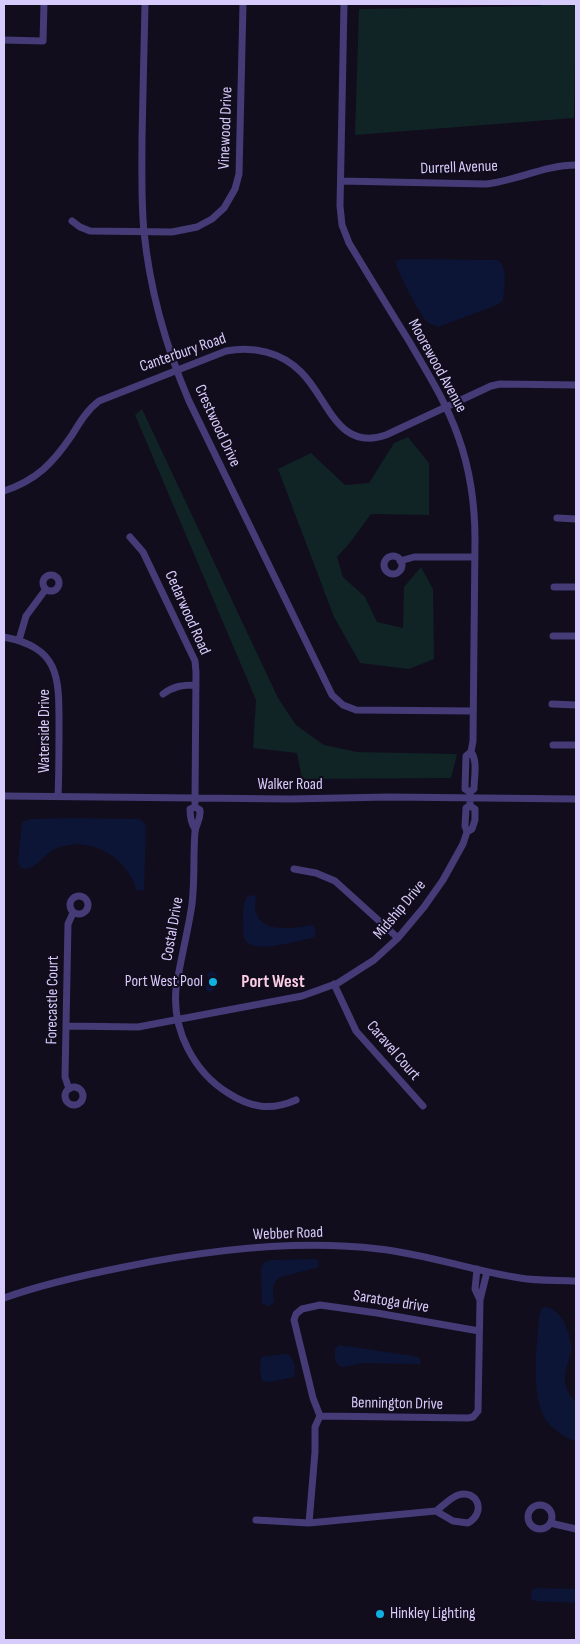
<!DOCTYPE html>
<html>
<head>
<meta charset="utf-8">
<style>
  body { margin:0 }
  #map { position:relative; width:580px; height:1644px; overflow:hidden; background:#110d1c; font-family:"Sofia Sans Condensed",sans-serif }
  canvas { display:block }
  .frame { position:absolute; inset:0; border:5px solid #d7cbfb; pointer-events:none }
</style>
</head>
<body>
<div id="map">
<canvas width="580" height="1644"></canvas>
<div class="frame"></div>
</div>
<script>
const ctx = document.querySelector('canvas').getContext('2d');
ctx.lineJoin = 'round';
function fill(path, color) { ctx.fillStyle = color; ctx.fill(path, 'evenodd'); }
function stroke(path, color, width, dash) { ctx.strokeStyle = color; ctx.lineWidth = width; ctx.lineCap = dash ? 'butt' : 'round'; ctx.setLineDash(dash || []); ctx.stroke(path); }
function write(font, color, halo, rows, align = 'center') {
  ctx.font = font + ' "Sofia Sans Condensed",sans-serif'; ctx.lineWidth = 4; ctx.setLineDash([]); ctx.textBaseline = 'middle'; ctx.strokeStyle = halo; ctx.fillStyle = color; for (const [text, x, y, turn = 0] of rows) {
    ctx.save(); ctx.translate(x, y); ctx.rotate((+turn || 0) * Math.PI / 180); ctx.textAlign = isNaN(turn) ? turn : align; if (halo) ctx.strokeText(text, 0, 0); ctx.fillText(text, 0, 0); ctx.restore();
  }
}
const green = new Path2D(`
  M541 4H576L574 118 355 135 359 9 541 6Z
  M142 409 278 698 296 725 324 745 357 752 457 754 451 778 302 779 297 753 253 748 256 700 135 415Z
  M408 437 429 463V515L371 514 349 544 337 557 343 577 365 597 377 622 403 628 404 587 421 567 433 589 434 659 409 669 360 663 334 617 278 469 311 453 345 485 369 483 394 443Z`);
const water = new Path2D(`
  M402 259 498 260C509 270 504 287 503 301L497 305 438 327C435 325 430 324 427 322 421 316 395 269 396 261Z
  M72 818 140 819 145 824 146 829 144 890 137 891C127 857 90 834 55 849 42 855 34 874 20 867L18 861 22 823 29 819Z
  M249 895 256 896C256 901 254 907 256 912 261 933 294 929 310 925L313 926 316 931 315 936 312 938C297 941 256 954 246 941 242 935 244 928 243 921 243 913 242 901 249 895Z
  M210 971 215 973C219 981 218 988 210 992H208L205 988 209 981 207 975Z
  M315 1259 318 1260 319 1266 315 1268 278 1278 273 1286 274 1302 269 1306 262 1304 261 1268 265 1262 271 1260Z
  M544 1307C562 1307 572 1336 571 1351 570 1360 565 1369 565 1378 564 1388 570 1396 576 1403V1442C567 1438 557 1432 550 1425 529 1404 537 1345 539 1317L541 1310Z
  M339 1345 414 1356 419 1358 421 1361 420 1364 363 1363 342 1367C335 1364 334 1356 335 1349Z
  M284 1354H288C295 1360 296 1369 294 1377L270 1382 262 1381 260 1370 261 1357Z
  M536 1588 576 1589V1603L536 1601 531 1600 532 1590Z`);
const minor = new Path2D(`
  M145 4C144 48 143 93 142 137 142 169 141 201 144 232 150 291 166 347 189 401L332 695 343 705 356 710 473 711
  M344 4 340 206 342 225 349 243C369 276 389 309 409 341 427 372 446 402 458 436 470 469 475 505 475 540L473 741 471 752 466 756 465 789 470 792 474 789C474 778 478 761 471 752
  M4 40 43 41 44 4
  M341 181 485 184C516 181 544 165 576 165
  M72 221 80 227 90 231 172 232 197 227 212 219 224 208 235 189 239 174 243 4
  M4 491C37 480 53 463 72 435 80 422 87 410 99 401L226 351C254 346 281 352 301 372 328 398 337 452 386 435L491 386 500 384 576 385
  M557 518 576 519
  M130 537 143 552 195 661 196 672 195 803
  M384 565a9 9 0 1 1 18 0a9 9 0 1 1-18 0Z
  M400 561 414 557H475
  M43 583a8 8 0 1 1 16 0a8 8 0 1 1-16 0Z
  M554 587H576
  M553 636H576
  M4 637C60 648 59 677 59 726 59 750 59 773 58 796
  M19 640 26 616 46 589
  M163 694C174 686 182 685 196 685
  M552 704 576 705
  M553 745H576
  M4 796 290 799 389 797 576 799
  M470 806 475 809V820L472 829 467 832 465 826 466 808 470 806V795
  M195 829C191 823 190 817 190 809L195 807 200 810C201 820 196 823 195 832 193 855 195 880 192 904 188 932 180 961 176 989 172 1030 194 1072 228 1093 251 1108 271 1111 296 1100
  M294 869 316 873 335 881 398 938
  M70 905a9 9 0 1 1 18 0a9 9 0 1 1-18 0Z
  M334 984 356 1031 423 1106
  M66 1026 138 1027 302 996 338 983 374 960 398 938 424 907 443 880 463 844 467 832
  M65 1096a9 9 0 1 1 18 0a9 9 0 1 1-18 0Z
  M69 1089 65 1077 68 924 73 913
  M477 1269 475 1289 480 1300 487 1272
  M4 1298C43 1284 84 1275 124 1267 207 1250 295 1239 379 1249 427 1254 472 1271 520 1278 538 1281 557 1280 576 1281
  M320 1416 313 1398 294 1320 296 1314 302 1309 320 1305 377 1313 479 1331
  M320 1416 468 1418 473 1417 478 1411 480 1300
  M528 1517a12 12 0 1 1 24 0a12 12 0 1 1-24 0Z
  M256 1520 309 1523 436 1511C443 1506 450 1498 458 1495 477 1489 487 1512 468 1523L453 1521 436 1511
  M309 1523 315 1452V1427L320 1416
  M550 1523 576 1529`);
const markers = [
  [213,982,5,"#10b1e2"],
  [380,1614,5,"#10b1e2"]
];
const streetNames = [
  ["Vinewood Drive",226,128,-88],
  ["Durrell Avenue",459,168,-2],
  ["Canterbury Road",183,353,-19],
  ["Moorewood Avenue",437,366,61],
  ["Crestwood Drive",217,426,65],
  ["Cedarwood Road",187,613,66],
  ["Waterside Drive",45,731,-90],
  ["Walker Road",290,785],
  ["Midship Drive",400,910,-50],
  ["Costal Drive",173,929,-80],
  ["Forecastle Court",53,1000,-89],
  ["Caravel Court",393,1051,49],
  ["Webber Road",288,1234,-2],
  ["Saratoga drive",391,1302,9],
  ["Bennington Drive",397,1404,1]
];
const poiNames = [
  ["Port West Pool",203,982],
  ["Hinkley Lighting",390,1614,"left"]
];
const neighbourhoodNames = [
  ["Port West",273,982]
];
fill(green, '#102325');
fill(water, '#0c1536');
stroke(minor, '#453b77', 7);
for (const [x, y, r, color] of markers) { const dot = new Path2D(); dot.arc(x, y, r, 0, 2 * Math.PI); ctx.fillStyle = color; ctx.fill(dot); stroke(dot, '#110d1c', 2); }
write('16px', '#d7cbfb', '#110d1c', streetNames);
write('16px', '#d7cbfb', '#110d1c', poiNames, 'right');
write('bold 18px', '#fbcde4', '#110d1c', neighbourhoodNames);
</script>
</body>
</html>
